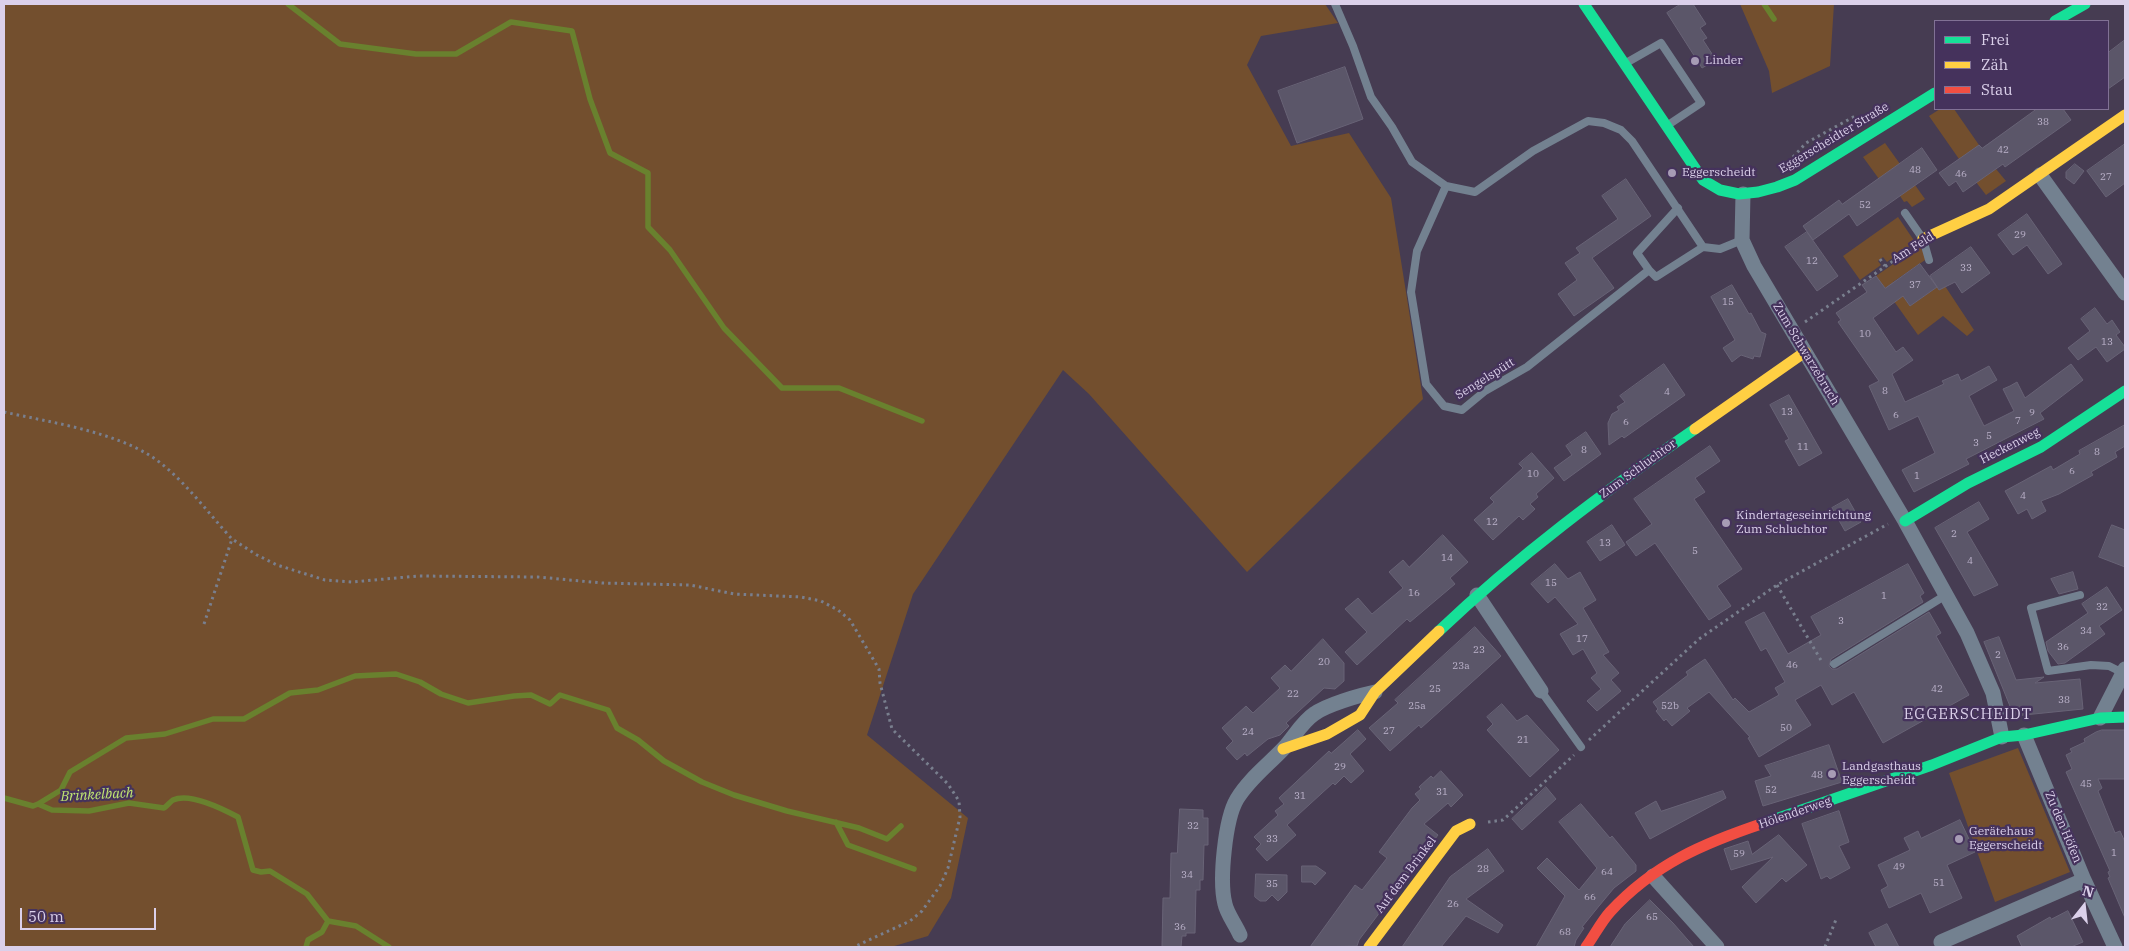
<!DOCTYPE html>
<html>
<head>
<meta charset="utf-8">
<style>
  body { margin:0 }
  #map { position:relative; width:2129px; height:951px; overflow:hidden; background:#463c52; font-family:"IBM Plex Serif",serif }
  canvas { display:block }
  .frame { position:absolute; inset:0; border:5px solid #dbd0ea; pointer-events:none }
  .legend { position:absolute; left:1934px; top:20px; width:175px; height:90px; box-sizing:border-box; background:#45325c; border:1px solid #817195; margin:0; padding:6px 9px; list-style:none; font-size:15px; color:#dbd0ea }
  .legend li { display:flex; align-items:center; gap:10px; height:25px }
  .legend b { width:25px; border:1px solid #817195 }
  .north { position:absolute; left:2059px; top:881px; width:50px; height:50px; -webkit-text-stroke:4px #45325c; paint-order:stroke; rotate:16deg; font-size:14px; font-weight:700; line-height:20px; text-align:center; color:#dbd0ea }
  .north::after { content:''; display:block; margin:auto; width:18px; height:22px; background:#dbd0ea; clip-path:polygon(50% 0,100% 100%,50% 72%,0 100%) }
  .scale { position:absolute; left:20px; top:908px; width:136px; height:22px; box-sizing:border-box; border:2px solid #dbd0ea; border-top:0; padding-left:6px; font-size:15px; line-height:18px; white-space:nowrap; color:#dbd0ea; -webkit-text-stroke:4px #45325c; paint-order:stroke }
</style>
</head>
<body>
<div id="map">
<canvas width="2129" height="951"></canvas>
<div class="frame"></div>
<ul class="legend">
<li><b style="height:6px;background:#16e098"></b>Frei</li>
<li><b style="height:6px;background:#ffcf43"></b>Zäh</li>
<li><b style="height:6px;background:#f24e42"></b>Stau</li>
</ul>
<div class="north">N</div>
<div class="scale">50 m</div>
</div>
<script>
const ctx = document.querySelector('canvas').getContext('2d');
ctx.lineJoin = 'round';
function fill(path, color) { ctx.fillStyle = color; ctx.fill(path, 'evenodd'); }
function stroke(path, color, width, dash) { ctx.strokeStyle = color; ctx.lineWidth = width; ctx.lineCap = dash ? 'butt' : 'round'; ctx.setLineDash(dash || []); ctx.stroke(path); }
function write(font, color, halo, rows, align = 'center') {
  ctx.font = font + ' "IBM Plex Serif",serif'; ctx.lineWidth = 4.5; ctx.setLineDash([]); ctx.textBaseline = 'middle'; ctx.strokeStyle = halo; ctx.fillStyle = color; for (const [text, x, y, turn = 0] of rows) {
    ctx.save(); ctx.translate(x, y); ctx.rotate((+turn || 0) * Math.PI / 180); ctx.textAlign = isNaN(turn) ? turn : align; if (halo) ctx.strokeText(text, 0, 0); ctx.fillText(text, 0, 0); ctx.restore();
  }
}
const green = new Path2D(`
  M4 4H1325L1338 23 1261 36 1247 65 1291 146 1349 133 1391 198 1423 399 1247 572 1089 394 1063 370 913 594 867 735 968 818 951 898 928 936 891 947H4Z
  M1740 4H1834L1830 66 1772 93 1769 71Z
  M1940 109H1954L1979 145 1959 159 1929 116Z
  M1885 143 1900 164 1879 179 1863 157Z
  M1996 169 2006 181 1986 195 1976 182Z
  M1915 185 1925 199 1912 207 1907 201 1904 202 1900 196Z
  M1898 217 1915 242 1887 262 1883 257 1878 261 1881 265 1860 280 1843 256Z
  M1919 246 1928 258 1893 282 1910 306 1937 287 1939 290 1945 286 1974 330 1967 336 1943 316 1918 335 1876 276Z
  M2018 748 2070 872 1995 902 1949 773Z`);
const stream = new Path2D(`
  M288 4 340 44 416 54H456L511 22 572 31 590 99 610 153 648 173V227L670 250 724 328 782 388H839L922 421
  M1764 4 1774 19
  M4 798 33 806 38 804 52 810 89 811 129 803 164 808C167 806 170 802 173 800 190 792 223 809 238 817L253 870 261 872 270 871 307 894 328 921 356 926 389 947
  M38 804 61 790 70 772 126 738 165 734 213 719H244L290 693 318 690 355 676 396 674 420 682 441 694 468 703 514 696 531 695 550 704 560 695 608 710 617 728 638 740 664 761 702 782 734 795 787 811 859 828 887 839 901 826
  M836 822 848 845 914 869
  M306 947 308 940 322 932 328 921`);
const building = new Path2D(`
  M1681 4H1693L1706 24 1700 28 1707 38 1703 40 1716 60 1702 68 1667 13Z
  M2125 40V77L2108 89V53Z
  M1345 67 1363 119 1297 143 1278 91Z
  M2037 109H2063L2071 120 2005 167 2003 164 1963 192 1956 181 1949 186 1939 173 1979 145 1982 148Z
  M2125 144V183L2106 197 2087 171Z
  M1922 148 1937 170 1857 226 1849 214 1813 240 1803 226 1839 200 1842 204Z
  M2075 164 2084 171 2074 184 2066 178V172Z
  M1626 179 1651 216 1592 258 1614 288 1574 316 1558 294 1577 280 1565 263 1580 253 1576 248 1618 219 1602 196Z
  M2027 214 2062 264 2048 274 2027 245 2013 255 1998 235Z
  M1807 232 1838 276 1817 291 1785 247Z
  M1971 247 1990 273 1962 293 1955 282 1939 290 1930 276Z
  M1920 264 1937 287 1910 306 1903 296 1873 318 1896 352 1903 347 1913 360 1892 374 1905 402 1944 384 1942 381 1958 374 1961 381 1989 366 1997 380 1969 396 1984 426 2014 411 2003 389 2010 386 2017 382 2025 398 2071 364 2083 380 2040 413 2044 419 1966 459 1969 464 1914 492 1902 470 1935 453 1918 416 1889 430 1869 386 1879 381 1838 322 1841 320 1836 313 1867 292 1862 285 1876 276 1885 288Z
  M1732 285 1749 314 1751 313 1761 332 1766 334 1760 357 1754 356 1753 359 1741 355 1732 362 1723 348 1735 340 1711 297Z
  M2095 308 2107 324 2112 320 2120 332 2116 335 2125 347V349L2107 362 2096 347 2078 360 2068 348 2090 331 2081 319Z
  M1664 364 1685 395 1624 438 1622 436 1609 445 1608 423 1612 414 1619 410 1617 407 1625 402 1620 396Z
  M1789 395 1822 453 1799 466 1785 441 1789 439 1770 405Z
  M2125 425V446L2115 452 2117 457 2091 472 2093 475 2059 494 2041 501 2046 511 2032 519 2027 509 2018 514 2005 491 2051 466 2053 470 2080 454 2079 451Z
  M1586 432 1601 454 1564 481 1554 468 1572 455 1566 446Z
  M1710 446 1720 461 1695 478 1705 492 1694 499 1742 569 1717 586 1731 606 1709 620 1655 543 1636 556 1626 542 1652 524 1634 499Z
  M1532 453 1554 478 1536 494 1538 497 1530 504 1535 509 1523 520 1519 516 1493 540 1474 520 1494 502 1490 498 1523 468 1519 464Z
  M1848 499 1861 522 1845 531 1832 508Z
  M1979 502 1989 519 1967 532 1998 585 1974 596 1935 528Z
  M1612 525 1625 545 1600 561 1587 542Z
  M2112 525 2125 530V567L2099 557Z
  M1443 535 1468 562 1450 578 1455 584 1410 622 1407 619 1357 665 1345 652 1367 632 1345 609 1358 598 1372 614 1403 588 1389 572 1403 560 1409 567Z
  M1555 564 1568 579 1580 572 1596 600 1583 608 1609 652 1603 655 1619 673 1611 680 1621 691 1597 711 1587 701 1601 689 1591 678 1597 673 1583 649 1573 655 1560 634 1578 624 1555 597 1548 603 1531 584Z
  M1908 564 1924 593 1920 596 1923 602 1831 659 1829 666 1832 669H1837L1929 612 1941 633 1936 636 1969 695 1883 743 1854 692 1832 705 1821 685 1795 700 1811 725 1759 757 1748 738 1750 737 1709 692 1687 708 1690 711 1672 726 1666 719 1664 721 1656 711 1658 709 1653 702 1688 675 1686 672 1705 659 1733 700 1735 698 1749 712 1779 695 1775 688 1785 682 1766 648 1761 651 1745 622 1764 612 1788 654 1821 635 1811 617Z
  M2073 572 2078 589 2059 594 2051 579Z
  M2107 587 2122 610 2099 626 2105 634 2065 663 2058 664 2048 651 2046 642 2088 613 2082 604Z
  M1475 627 1501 656 1421 728 1419 725 1390 751 1369 728 1398 703 1395 700Z
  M1999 637 2016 680 2044 677 2035 683 2080 679 2083 709 2014 716 1984 642Z
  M1323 639 1344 663V681L1335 689 1324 688 1286 723 1289 726 1280 735 1268 739 1247 756 1245 753 1237 760 1226 748 1233 741 1222 728 1246 706 1253 713 1280 688 1271 678 1285 665 1291 671Z
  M1502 704 1517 721 1527 715 1559 750 1530 777 1487 730 1493 724 1487 717Z
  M1358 730 1366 739 1350 754 1364 771 1351 783 1344 776 1335 785 1333 783 1287 825 1296 835 1267 861 1256 849 1261 844 1254 837 1278 815 1275 811 1284 804 1279 798 1329 751 1331 753Z
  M2102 730H2125V779H2098L2102 788 2098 791 2115 833 2120 831 2125 842V918L2108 878 2110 877 2108 872 2110 871 2066 772 2072 769 2066 755 2072 752 2070 749 2085 742 2084 739 2096 732Z
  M1829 745 1842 782 1763 806 1755 781 1771 776 1765 766Z
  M1441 771 1463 795 1451 807 1448 803 1424 824 1438 835 1359 940 1357 946 1310 947 1355 885 1362 890 1387 858 1379 852 1412 808 1420 800 1415 794 1421 789 1419 787 1431 776 1433 778Z
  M1546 787 1556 799 1522 830 1512 819Z
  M1723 791 1726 798 1650 839 1635 813 1656 801 1661 811Z
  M1581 804 1610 838 1612 836 1636 865V871L1614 888 1599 906 1582 927 1584 928 1576 940 1574 947H1536L1565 896 1537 868 1547 858 1579 890 1597 868 1559 822Z
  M1180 809 1203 810V818H1208V845H1204L1203 880H1200V890H1196L1195 933H1186V936H1182L1181 947H1162L1163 898H1170L1171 853H1177Z
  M1839 811 1849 842 1839 846 1850 868 1830 879 1827 876 1821 879 1802 824Z
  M1960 820 1975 852 1947 865 1962 898 1930 913 1921 893 1889 908 1881 890 1888 886 1878 865 1910 850 1904 838 1918 831 1921 838Z
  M1779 835 1807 865 1786 882 1782 878 1756 903 1742 887 1773 857 1731 870 1724 849 1748 841 1752 854Z
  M1488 849 1504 871 1466 899 1503 925 1498 933 1466 916 1441 947H1402L1450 877Z
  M1302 866H1316L1326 873 1315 885 1312 882H1302Z
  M1256 874 1287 875V892L1278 901 1272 895 1266 901H1260L1255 897Z
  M1650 900 1673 923 1694 947H1610L1625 924Z
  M2068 911 2083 942 2071 947H2022L2017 936 2050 917 2051 919Z
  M1887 924 1899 947H1876L1869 933Z`);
const path = new Path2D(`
  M1793 157 1806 143 1857 115
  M1880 259 1885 266
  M1805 322 1909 250
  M4 412C49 422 110 431 149 455 179 473 208 513 232 539L257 555 277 565 325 580 352 582 418 576 538 577 602 583 690 585 734 594 801 597 821 601 838 610 850 620 879 669 880 683 892 729 948 784 959 801 960 817 948 868 940 886 922 911 910 921 854 947
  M1777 585 1822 662
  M204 624 232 539
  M1589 740 1699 639 1777 585 1888 524
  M1488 822 1503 820 1574 755
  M1825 947 1837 917`);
const lane = new Path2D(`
  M1335 4 1353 46 1371 97 1392 127 1412 162 1446 186 1475 192 1533 151 1588 121 1604 123 1621 130 1632 141 1703 247
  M1626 63 1661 43 1701 103 1668 125
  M1446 186 1417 251 1411 292 1426 384 1444 406 1462 410 1485 391 1527 367 1649 270 1656 277 1703 247 1720 249 1742 240
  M1905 213 1923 239 1929 260
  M1649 270 1637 253 1678 208
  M2080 595 2031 608 2048 671 2091 665 2109 666 2123 673
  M1834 664 1946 595
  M1541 691 1581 747`);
const street = new Path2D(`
  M2040 175 2125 293
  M1743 194 1742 240 1754 266 1905 521 1967 633 1993 693 2002 737
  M1477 595 1541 691
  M2100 718 2125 669
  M2024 735 2084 880 2115 947
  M1653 876 1717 947
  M1240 935C1236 925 1227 914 1225 904 1219 881 1225 819 1237 799 1249 779 1268 765 1284 748 1294 737 1302 722 1314 714 1326 705 1360 695 1375 692
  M1941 942 2084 880`);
const fast = new Path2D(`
  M1584 4 1703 180 1720 190 1739 194 1758 192 1777 187 1795 180 1935 93
  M2055 21 2085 4
  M1905 521 1968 483 2041 447 2125 391
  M1439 631C1518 556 1605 491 1695 429
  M1764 823 1932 765 2002 737 2024 735 2100 718 2125 717`);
const slow = new Path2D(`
  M1923 239 1989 209 2125 115
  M1695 429 1805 352
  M1283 749 1327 734 1360 715 1375 692 1439 631
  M1369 947 1456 831 1470 824`);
const jam = new Path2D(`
  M1586 947C1594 936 1601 922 1610 912 1654 864 1704 843 1764 823`);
const markers = [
  [1695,61,5,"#a79cb5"],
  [1672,173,5,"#a79cb5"],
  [1726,523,5,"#a79cb5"],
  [1832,774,5,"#a79cb5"],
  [1959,839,5,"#a79cb5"]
];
const numberNames = [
  ["38",2043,122],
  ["42",2003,150],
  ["48",1915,170],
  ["46",1961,174],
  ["27",2106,177],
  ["52",1865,205],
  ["29",2020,235],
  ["12",1812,261],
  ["33",1966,268],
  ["37",1915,285],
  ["15",1728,302],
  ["10",1865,334],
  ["13",2107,342],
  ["8",1885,391],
  ["4",1667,392],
  ["13",1787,412],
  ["9",2032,413],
  ["6",1896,415],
  ["7",2018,421],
  ["6",1626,422],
  ["5",1989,436],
  ["3",1976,443],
  ["11",1803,447],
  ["8",1584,450],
  ["8",2097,452],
  ["6",2072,471],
  ["10",1533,474],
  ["1",1917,476],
  ["4",2023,496],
  ["12",1492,522],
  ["2",1954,534],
  ["13",1605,543],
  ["5",1695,551],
  ["14",1447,558],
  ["4",1970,561],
  ["15",1551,583],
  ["16",1414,593],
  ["1",1884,596],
  ["32",2102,607],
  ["3",1841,621],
  ["34",2086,631],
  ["17",1582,639],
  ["36",2063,647],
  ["23",1479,650],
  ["2",1998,655],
  ["20",1324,662],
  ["46",1792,665],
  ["23a",1461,666],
  ["25",1435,689],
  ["42",1937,689],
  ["22",1293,694],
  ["38",2064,700],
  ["25a",1417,706],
  ["52b",1670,706],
  ["50",1786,728],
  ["27",1389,731],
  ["24",1248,732],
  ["21",1523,740],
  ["29",1340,767],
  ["48",1817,775],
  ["45",2086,784],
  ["52",1771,790],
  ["31",1442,792],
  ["31",1300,796],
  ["32",1193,826],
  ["33",1272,839],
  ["1",2114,853],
  ["59",1739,854],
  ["49",1899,867],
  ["28",1483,869],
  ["64",1607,872],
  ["34",1187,875],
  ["51",1939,883],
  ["35",1272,884],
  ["66",1590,897],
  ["26",1453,904],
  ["65",1652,917],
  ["36",1180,927],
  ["68",1565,932]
];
const poiNames = [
  ["Linder",1705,61],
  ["Eggerscheidt",1682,173],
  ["Kindertageseinrichtung",1736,516],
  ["Zum Schluchtor",1736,530],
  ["Landgasthaus",1842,767],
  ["Eggerscheidt",1842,781],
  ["Gerätehaus",1969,832],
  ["Eggerscheidt",1969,846]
];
const streetNames = [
  ["Eggerscheidter Straße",1834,138,-31],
  ["Am Feld",1913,248,-32],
  ["Zum Schwarzebruch",1806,354,59],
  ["Sengelspütt",1485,379,-32],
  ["Heckenweg",2010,446,-27],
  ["Zum Schluchtor",1638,469,-36],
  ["Hölenderweg",1795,813,-19],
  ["Zu den Höfen",2063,827,67],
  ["Auf dem Brinkel",1406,875,-53]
];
const waterNames = [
  ["Brinkelbach",97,795,-3]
];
const quarterNames = [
  ["EGGERSCHEIDT",1968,715]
];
fill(green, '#734f2e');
stroke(stream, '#69812e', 5.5);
fill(building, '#5b5669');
stroke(building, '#686376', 1);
stroke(path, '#797f8e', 3, [2.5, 4]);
stroke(lane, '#738190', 8);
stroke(street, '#738190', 15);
stroke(fast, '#16e098', 11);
stroke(slow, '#ffcf43', 11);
stroke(jam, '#f24e42', 11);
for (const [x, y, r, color] of markers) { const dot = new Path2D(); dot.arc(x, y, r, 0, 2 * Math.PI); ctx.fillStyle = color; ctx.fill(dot); stroke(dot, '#45325c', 2); }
write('10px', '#bbb2ca', null, numberNames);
write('12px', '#dbd0ea', '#45325c', poiNames, 'left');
write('12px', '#dbd0ea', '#45325c', streetNames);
write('italic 14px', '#c2e871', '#45325c', waterNames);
ctx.letterSpacing = '1px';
write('15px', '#dbd0ea', '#45325c', quarterNames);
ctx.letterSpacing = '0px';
</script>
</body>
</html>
